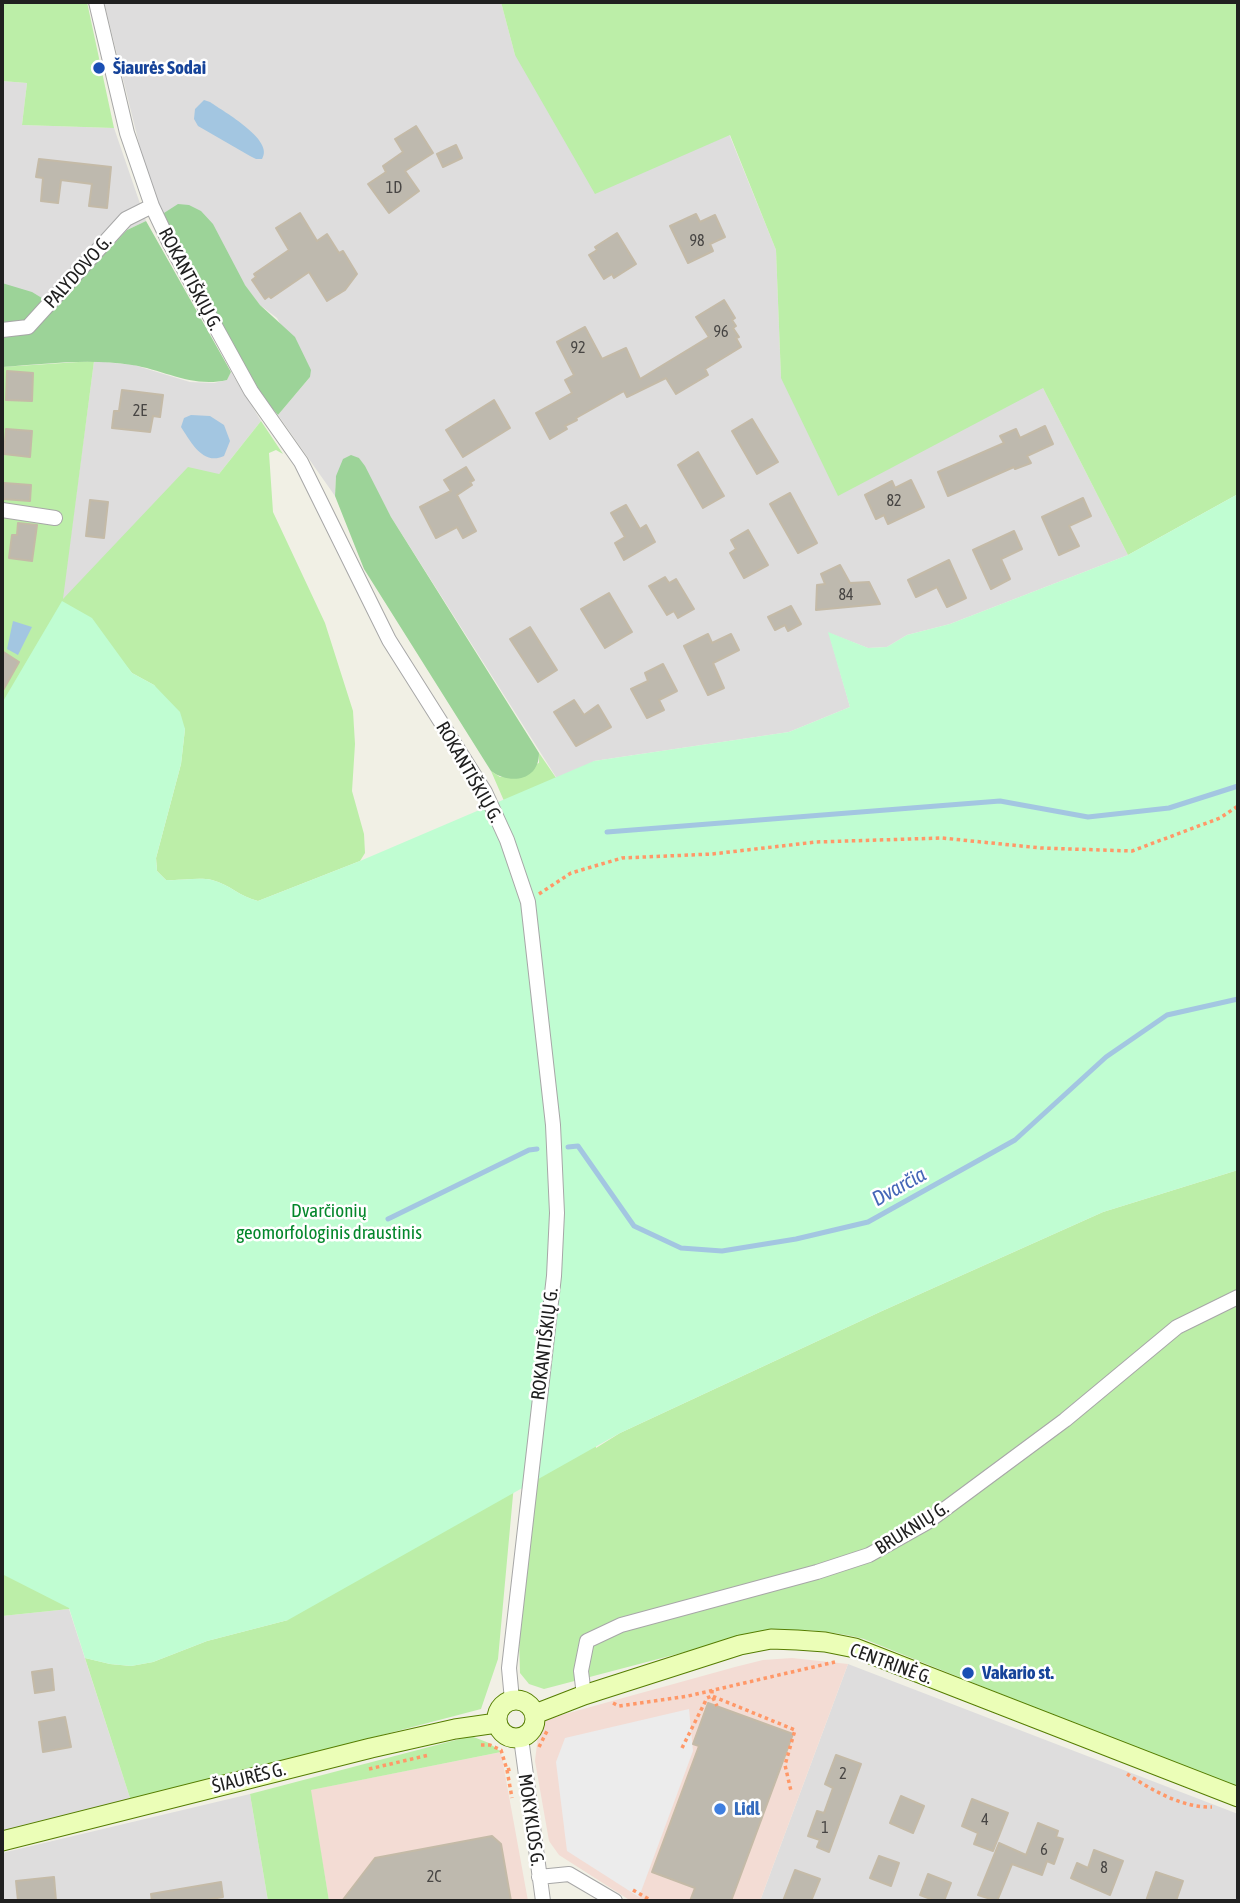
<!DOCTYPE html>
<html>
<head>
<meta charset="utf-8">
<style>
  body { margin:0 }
  #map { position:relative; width:1240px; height:1903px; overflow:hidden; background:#f1f0e5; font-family:"Asap Condensed",sans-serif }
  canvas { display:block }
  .frame { position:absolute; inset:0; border:4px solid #202020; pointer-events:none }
</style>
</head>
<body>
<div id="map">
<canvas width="1240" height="1903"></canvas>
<div class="frame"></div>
</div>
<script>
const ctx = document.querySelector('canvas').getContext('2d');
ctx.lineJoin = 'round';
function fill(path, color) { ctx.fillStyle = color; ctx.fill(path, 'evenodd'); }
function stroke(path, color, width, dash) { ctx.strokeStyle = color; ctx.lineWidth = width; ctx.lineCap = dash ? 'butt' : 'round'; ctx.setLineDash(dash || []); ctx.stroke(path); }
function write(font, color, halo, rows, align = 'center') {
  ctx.font = font + ' "Asap Condensed",sans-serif'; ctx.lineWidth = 5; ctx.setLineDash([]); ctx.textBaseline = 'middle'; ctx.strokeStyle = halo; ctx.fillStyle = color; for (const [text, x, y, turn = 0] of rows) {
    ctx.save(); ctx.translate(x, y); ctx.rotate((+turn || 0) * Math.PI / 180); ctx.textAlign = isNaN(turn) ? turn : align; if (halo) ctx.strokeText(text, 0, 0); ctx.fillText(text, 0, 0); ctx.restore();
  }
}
const residential = new Path2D(`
  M104 2H501L515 55 729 134 776 250 781 378 1043 388 1128 555 950 624 907 635 887 647 868 648 829 633 850 707 789 732 594 761 563 788 391 517 359 458 336 476 335 496 278 415 310 377 277 318 260 305 245 285 163 219 147 176Z
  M2 81 27 83 22 125 114 128 146 221 127 230 55 306 2 283Z
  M94 361 134 365 190 382 214 383 227 380 231 372 261 421 219 474 62 601Z
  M69 1609 131 1801 2 1833V1616Z
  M848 1664 1238 1814V1901H760Z
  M250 1794 268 1901H2V1853Z`);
const commercial = new Path2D(`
  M792 1658 848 1664 760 1901H631L559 1855 549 1841 535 1761 539 1727 547 1719 735 1667 763 1660Z
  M501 1752 528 1901H329L310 1790Z`);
const grass = new Path2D(`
  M2 2H87L114 128 22 125 27 83 2 81Z
  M501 2H1238V494L1128 555 1043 388 838 496 781 378 776 250 730 135 595 194 515 55Z
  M94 361 63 599 188 467 219 474 261 421 283 454 276 450 269 453 273 512 325 623 353 711 355 744 352 791 364 834 365 853 360 861 258 901C240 897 229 884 212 880 198 877 181 881 166 880L157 871 156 858 181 764 185 729 154 685 132 673 118 656 2 834V367Z
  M539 753 563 788 596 1448 620 1433 882 1311 1103 1212 1238 1170V1789L864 1639C827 1630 799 1628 761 1632L544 1689 529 1684 520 1673 519 1638 541 1429 521 840 491 771 500 777 539 763Z
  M536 1335 513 1495 498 1659 481 1709 131 1801 85 1658 110 1664 131 1666 153 1662 207 1641 288 1620 69 1609 2 1616V1417Z
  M471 1736 489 1743 501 1752 311 1790 329 1901H268L250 1794Z`);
const forest = new Path2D(`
  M178 204 189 205 201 211 213 224 245 285 260 305 295 337 311 370 310 377 278 415 256 389 163 219 164 213Z
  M146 221 231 372 227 380C192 388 165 370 132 365 89 358 45 364 2 367V283L32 292 55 306 127 230Z
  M351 455 359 458 365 466 391 517 539 753C539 781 510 785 491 771L364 569 335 496 336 476 343 459Z`);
const park = new Path2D(`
  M1238 494V1170L1103 1212 882 1311 620 1433 288 1620 207 1641 153 1662 131 1666 110 1664 85 1658 69 1608 2 1574V703L62 601 92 618 132 673 154 685 180 712 185 729 181 764 156 858 157 871 166 880C181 881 198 877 212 880 229 884 240 897 258 901L360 861 594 761 789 732 850 707 828 632 868 648 887 647 907 635 950 624 1128 555Z`);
const parking = new Path2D(`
  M689 1709 693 1751 639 1897 567 1851 556 1762 565 1738Z`);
const water = new Path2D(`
  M204 100 210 102C224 112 275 140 262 159H256L250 156 198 126 194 119 195 109Z
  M191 415 210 416 224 425 230 441 224 456C203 466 191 442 181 427L184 418Z
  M13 621 32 627 18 655 7 649Z`);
const stream = new Path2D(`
  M607 832 1000 801 1088 817 1169 808 1238 786
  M568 1147 578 1146 634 1226 681 1248 722 1251 796 1239 868 1222 1015 1140 1106 1057 1167 1015 1238 999
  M388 1219 529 1150 537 1149`);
const building = new Path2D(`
  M416 126 433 153 405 171 419 191 389 213 368 184 386 172 383 166 403 152 395 139Z
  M456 145 462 158 443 167 437 154Z
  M39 159 111 167 107 208 89 206 92 184 61 180 58 203 41 201 43 178 36 177Z
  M300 213 317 241 327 234 339 253 343 251 357 274 345 290 327 301 309 272 271 298 269 296 265 299 252 280 256 277 254 274 289 250 276 228Z
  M696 214 700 222 715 215 725 237 710 244 713 251 688 263 670 226Z
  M617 233 636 264 614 278 612 274 604 279 589 255 597 250 595 247Z
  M724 300 735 318 732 320 736 326 733 328 739 337 736 338 741 347 705 369 708 375 676 394 666 378 627 397 624 391 576 418 577 420 565 426 567 429 550 439 536 413 572 393 565 380 574 375 557 342 585 327 602 359 626 348 640 379 709 337 696 317Z
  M7 371 33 373 32 401 6 400Z
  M122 390 163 395 160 417 153 416 150 432 112 428 114 411H119Z
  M494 400 510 428 463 457 446 430Z
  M752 419 778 462 757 474 732 431Z
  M1045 426 1053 444 1027 456 1031 463 1015 469 1014 467 948 496 938 472 1004 443 1000 436 1016 429 1020 438Z
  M6 429 32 431 30 457 4 454Z
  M698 452 724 496 703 508 678 465Z
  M466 467 474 480 470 482 472 485 457 495 476 531 463 538 457 527 436 538 420 507 451 491 444 480Z
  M911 480 924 507 888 524 884 515 876 519 865 495 892 481 895 488Z
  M4 483 31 485 30 501 3 499Z
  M790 493 817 543 798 553 770 504Z
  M1083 498 1091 516 1069 526 1079 546 1059 555 1042 517Z
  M90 500 108 502 104 538 86 536Z
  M626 505 640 529 646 525 655 542 624 560 615 543 625 537 611 513Z
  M18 523 37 525 32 561 9 558 12 535H17Z
  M748 530 768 565 744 578 730 553 736 549 731 540Z
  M1014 531 1022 549 1001 559 1010 579 991 589 973 550Z
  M949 560 966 598 947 607 937 587 916 597 908 580Z
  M840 565 850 583 869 582 880 604 816 610 817 585 825 584 821 574Z
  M665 577 669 583 676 579 694 609 678 618 674 611 667 615 649 586Z
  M609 593 632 632 605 648 581 609Z
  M791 606 801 624 788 631 785 625 775 630 768 617Z
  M530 627 557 670 538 682 510 639Z
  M708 634 712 643 731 634 739 650 713 663 724 688 708 695 684 646Z
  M2 651 19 662 2 692Z
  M663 664 677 691 659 700 664 710 647 718 631 689 648 681 645 673Z
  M574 700 584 715 598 705 611 727 576 746 554 712Z
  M52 1669 54 1690 35 1693 32 1672Z
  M708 1703 793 1734 731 1901H690L695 1888 652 1872 699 1746 693 1744Z
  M65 1717 71 1747 43 1752 39 1722Z
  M836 1755 861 1764 829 1852 817 1847 820 1840 808 1836 817 1811 824 1813 833 1788 825 1784Z
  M901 1796 924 1806 913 1833 890 1823Z
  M972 1799 1008 1813 993 1851 974 1844 978 1833 962 1826Z
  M1038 1823 1058 1831 1056 1837 1063 1839 1054 1864 1047 1861 1042 1875 1012 1864 997 1901 978 1895 999 1843 1026 1855Z
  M492 1836 501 1844 511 1901H342L375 1858Z
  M1094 1850 1123 1861 1110 1895 1071 1878 1077 1863 1088 1868Z
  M879 1856 899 1863 891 1886 870 1878Z
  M795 1870 820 1879 811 1901H783Z
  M1156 1872 1183 1881 1176 1901H1146Z
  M928 1874 951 1883 944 1901H936L920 1895Z
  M54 1877 56 1901H18L16 1881Z
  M221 1882 223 1897 200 1901H152L151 1894Z`);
const path = new Path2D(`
  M539 894 571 873 622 858 712 854 816 842 942 838 1041 848 1132 851 1220 818 1238 806
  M712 1690V1696L795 1730 785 1765 791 1791
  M613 1703 619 1706 688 1696 835 1662
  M481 1745H490L501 1750 507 1770 511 1769
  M539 1747 548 1729
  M682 1748 707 1698 712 1696 717 1706
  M369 1769 429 1755
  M507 1770 512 1798
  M1127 1774C1152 1790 1182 1808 1212 1807
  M633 1890 652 1901`);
const minor = new Path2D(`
  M96 2 127 133 152 206 170 244 251 391 301 462 389 640 485 792 507 840 528 902 553 1125 557 1213 554 1276 509 1668 512 1700
  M2 330 28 327 126 219 152 206
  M2 510 55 518
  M584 1695 581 1671 587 1641 621 1625 817 1572 869 1555 926 1523 1065 1420 1177 1327 1238 1297
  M521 1738 543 1901
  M539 1877 569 1874 615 1901`);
const secondary = new Path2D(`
  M497 1719a19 19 0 1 1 38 0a19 19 0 1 1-38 0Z
  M535 1714 584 1695 740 1645 771 1639 797 1640 825 1642 855 1648 1238 1797
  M2 1841 371 1748 455 1729 497 1723`);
const markers = [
  [99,68,7,"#1a4fb4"],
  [968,1673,7,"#1a4fb4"],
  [720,1809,7,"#3f7fe0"]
];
const numberNames = [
  ["1D",394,188],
  ["98",697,241],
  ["96",721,332],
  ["92",578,348],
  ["2E",140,411],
  ["82",894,501],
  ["84",846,595],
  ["2",843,1774],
  ["4",985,1820],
  ["1",825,1828],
  ["6",1044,1850],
  ["8",1104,1868],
  ["2C",434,1877]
];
const transitNames = [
  ["Šiaurės Sodai",113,68],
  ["Vakario st.",982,1673]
];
const streetNames = [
  ["PALYDOVO G.",78,272,-48],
  ["ROKANTIŠKIŲ G.",190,279,62],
  ["ROKANTIŠKIŲ G.",469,772,60],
  ["ROKANTIŠKIŲ G.",545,1344,-83],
  ["BRUKNIŲ G.",912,1528,-32],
  ["CENTRINĖ G.",891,1664,20],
  ["ŠIAURĖS G.",249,1778,-14],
  ["MOKYKLOS G.",531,1820,82]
];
const parkNames = [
  ["Dvarčionių",329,1211],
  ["geomorfologinis draustinis",329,1233]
];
const shopNames = [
  ["Lidl",734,1809]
];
const waterNames = [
  ["Dvarčia",899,1187,-29]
];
fill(residential, '#dedddd');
fill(commercial, '#f3dcd4');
fill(grass, '#bceea8');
fill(forest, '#9cd398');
fill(park, '#c0fdd2');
fill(parking, '#ececec');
fill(water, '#a3c6e1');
stroke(stream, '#a3c6e1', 5);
fill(building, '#beb9ae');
stroke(building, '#c4baa7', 2);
stroke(minor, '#a7a7a7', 16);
stroke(secondary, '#557d00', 21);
stroke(path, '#ff9868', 3.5, [3.5, 3.5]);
stroke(minor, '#fff', 14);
stroke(secondary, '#ebfeb7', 19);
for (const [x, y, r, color] of markers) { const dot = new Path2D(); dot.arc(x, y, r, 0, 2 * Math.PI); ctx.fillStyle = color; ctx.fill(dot); stroke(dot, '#fff', 2.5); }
write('16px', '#484644', null, numberNames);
write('bold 19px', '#164399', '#fff', transitNames, 'left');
write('19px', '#202020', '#fff', streetNames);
write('19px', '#04872b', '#fff', parkNames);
write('bold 19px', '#366cbe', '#fff', shopNames, 'left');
write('italic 21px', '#4566b7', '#fff', waterNames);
</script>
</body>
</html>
